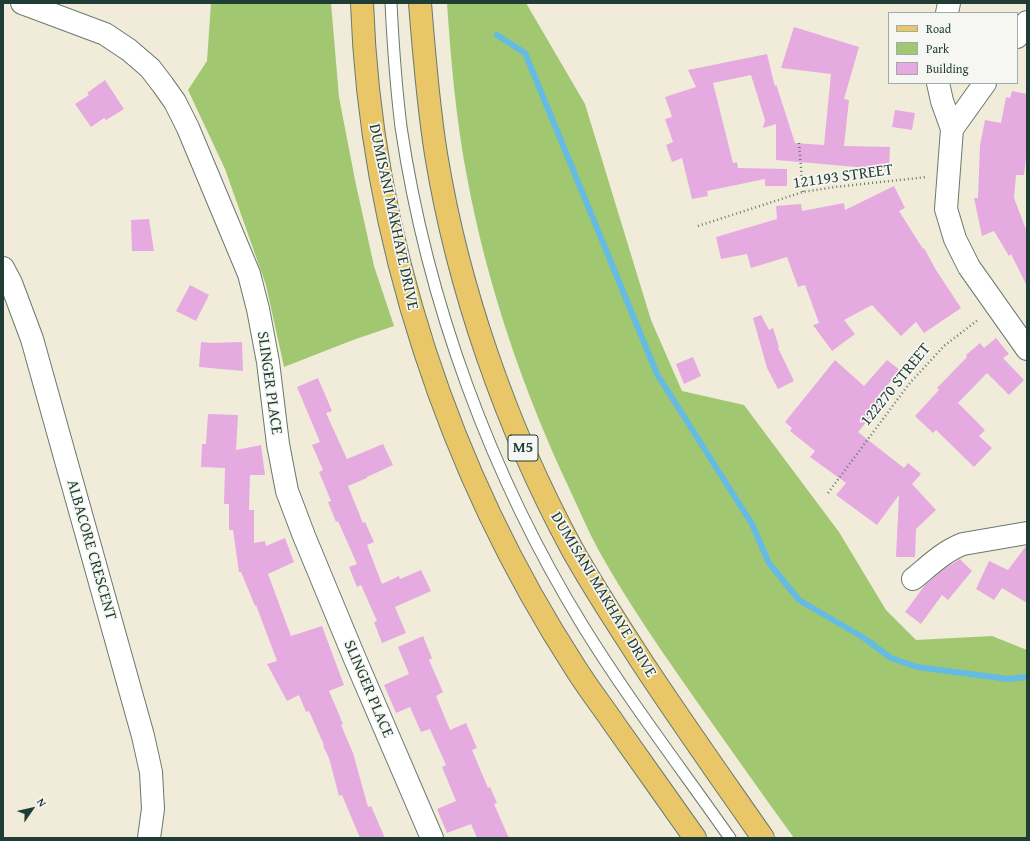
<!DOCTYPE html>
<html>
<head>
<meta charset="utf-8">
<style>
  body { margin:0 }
  #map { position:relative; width:1030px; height:841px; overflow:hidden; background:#f1ecda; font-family:"Gentium Book Plus",serif }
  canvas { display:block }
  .frame { position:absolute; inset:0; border:4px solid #1f3d34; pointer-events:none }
  .legend { position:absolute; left:888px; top:12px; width:130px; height:72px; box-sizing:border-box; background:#f6f6f2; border:1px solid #a0aca6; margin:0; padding:5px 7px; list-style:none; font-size:12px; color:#1f3d34 }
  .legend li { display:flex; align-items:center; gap:8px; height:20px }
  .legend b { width:20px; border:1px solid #a0aca6 }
  .north { position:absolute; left:12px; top:789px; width:40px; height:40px; -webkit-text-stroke:3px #f6f6f2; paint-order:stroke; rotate:56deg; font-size:11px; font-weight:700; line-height:16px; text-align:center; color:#1f3d34 }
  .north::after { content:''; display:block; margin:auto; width:14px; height:18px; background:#1f3d34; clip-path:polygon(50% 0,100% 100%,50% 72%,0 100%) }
</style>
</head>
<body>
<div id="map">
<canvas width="1030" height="841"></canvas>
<div class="frame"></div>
<ul class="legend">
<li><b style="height:5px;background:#e9c769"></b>Road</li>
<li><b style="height:11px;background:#a2c771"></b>Park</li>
<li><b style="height:11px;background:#e5abe1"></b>Building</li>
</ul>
<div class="north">N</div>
</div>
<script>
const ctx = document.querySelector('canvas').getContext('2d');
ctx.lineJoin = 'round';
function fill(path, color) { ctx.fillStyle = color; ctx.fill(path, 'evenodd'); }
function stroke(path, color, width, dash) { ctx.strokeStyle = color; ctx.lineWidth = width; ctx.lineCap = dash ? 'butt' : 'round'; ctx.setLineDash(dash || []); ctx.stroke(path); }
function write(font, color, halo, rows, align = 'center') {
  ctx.font = font + ' "Gentium Book Plus",serif'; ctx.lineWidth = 3.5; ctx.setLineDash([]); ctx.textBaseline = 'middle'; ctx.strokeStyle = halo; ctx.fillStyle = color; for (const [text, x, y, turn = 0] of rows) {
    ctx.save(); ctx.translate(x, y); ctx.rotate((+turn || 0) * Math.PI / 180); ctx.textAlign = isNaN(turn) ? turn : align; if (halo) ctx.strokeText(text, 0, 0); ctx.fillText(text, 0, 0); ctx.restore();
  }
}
const green = new Path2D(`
  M211 3H331L339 97 355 180 374 266 394 326 353 340 284 367 266 285 225 169 188 90 207 61Z
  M447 3H526L585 104 651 320 682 391 744 405 839 532 886 610 916 640 992 636 1027 650V838H794C762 794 731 750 700 706 665 656 629 605 599 551 588 531 579 509 569 488 523 390 487 285 467 177 456 120 451 61 447 3Z`);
const stream = new Path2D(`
  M497 35 525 53 657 374 752 524 769 563 799 600 864 638 891 658 917 667 1008 679 1027 677`);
const building = new Path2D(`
  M794 27 859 47 844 99 849 100 844 146 890 147 889 170H868V168L776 160V124L763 128 765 120 751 75 713 83 733 163 737 162 738 168 787 169V186H765V179L707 191 708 196 692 199 682 158 672 162 666 145 673 142 665 119 672 117 665 97 696 87 688 70 767 54 775 87 776 84 795 143 824 145 831 74 781 68Z
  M105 80 124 109 106 120 104 118 91 127 75 104 89 95 87 93Z
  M1012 91 1027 94V150L1024 175H1016L1014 198 1027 232V286L1011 254 1009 256 994 231 982 236 974 198H978L980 145 985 120 1001 123 1006 97 1010 98Z
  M895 110 915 113 912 130 892 127Z
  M894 186 905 208 899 211 923 249 924 248 936 270 961 308 924 333 916 322 901 336 872 305 844 320 855 334 832 351 813 325 819 323 805 285 798 287 787 257 751 268 747 254 721 259 716 237 777 219 776 206 801 204 802 211 844 203 845 210Z
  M149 219 154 251H132L131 220Z
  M190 285 209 295 196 321 176 311Z
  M761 315 769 330 773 328 779 347 778 348 794 381 778 389 767 368 753 318Z
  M996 338 1009 354 1003 358 1024 380 1009 395 987 373 958 403 985 430 979 436 992 448 974 467 936 430 933 433 915 416 939 390 937 388 967 357 966 355 980 343 984 348Z
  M201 342 212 343 242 342 243 371 199 367Z
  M693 357 701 376 684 384 676 364Z
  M835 360 864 386 887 360 900 370 875 400 881 404 858 432 904 468 908 463 921 474 912 484 936 510 916 529 915 557H896L899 495 877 525 836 495 846 483 810 457 815 451 790 431 792 428 785 422Z
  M318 378 332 411 326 413 347 459 383 444 393 465 367 477V478L348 486 363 523 365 522 374 542 367 545 382 584 399 576 400 579 421 570 431 591 395 607 406 633 382 643 374 622 377 621 361 585 357 587 349 567 357 564 338 521 336 522 328 502 331 501 319 472 323 470 312 445 320 442 297 387Z
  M208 414 238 415 236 450 261 445 265 475H250L249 510H254V543L265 541 266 546 285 538 294 562 268 574 291 636 322 626 344 685 329 691 343 724 341 725 353 753 368 807 371 806 385 838H360L342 795 339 796 329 758 323 746 324 745 309 711 306 712 299 695 287 701 267 664 277 661 256 605 255 606 241 572H239L233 530H229V504H224L225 468 201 467 202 444H206Z
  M1026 546 1027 603 1002 588 994 600 976 589 989 561 1008 570Z
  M960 559 972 571 948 600 942 595 921 624 905 612 925 585 944 569Z
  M423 636 432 658 429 660 443 692 436 696 450 730 466 723 477 748 472 750 488 788 490 787 497 803 494 804 509 838H477L471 824 447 833 437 809 456 801 442 767 446 765 430 729 421 732 410 707 396 713 384 685 409 674 398 647Z`);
const path = new Path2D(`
  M799 143 803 192
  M698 226 803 192 835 187 927 177
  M828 493 909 384 944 346 979 319`);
const service = new Path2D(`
  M391 3C393 44 396 86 401 127 427 302 491 476 583 626 628 699 681 768 730 838`);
const minor = new Path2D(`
  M22 3 105 34 129 50 150 68 163 85 175 102 188 128 249 274 258 309 268 362 278 444 287 491 304 536 355 659 432 838
  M947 13 949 3
  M1017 37 1027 22
  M938 83 942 101 952 129
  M985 83 952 129 946 209 955 239 969 267 1027 349
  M3 268 11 283 32 339 143 736 151 772 153 809 149 838
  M913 579C929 566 944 551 963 544L1027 533`);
const primary = new Path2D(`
  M362 3C370 236 449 473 576 669 588 688 602 706 615 725 642 763 668 800 695 838
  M420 3C424 54 428 104 436 154 458 289 507 429 572 549 593 587 617 623 640 659 680 720 722 779 763 838`);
const shields = [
  [523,448,30]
];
const shieldNames = [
  ["M5",523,448]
];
const streetNames = [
  ["121193 STREET",843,177,-8],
  ["DUMISANI MAKHAYE DRIVE",393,217,78],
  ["SLINGER PLACE",269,383,82],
  ["122270 STREET",896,385,-51],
  ["ALBACORE CRESCENT",91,550,74],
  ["DUMISANI MAKHAYE DRIVE",603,595,59],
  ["SLINGER PLACE",368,689,67]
];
fill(green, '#a2c771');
stroke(stream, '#65bbe2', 6);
fill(building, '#e5abe1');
stroke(service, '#687a6e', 13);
stroke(minor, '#687a6e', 24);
stroke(primary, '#687a6e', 24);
stroke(path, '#687a6e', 2.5, [1, 3]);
stroke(service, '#fff', 11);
stroke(minor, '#fff', 22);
stroke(primary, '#e9c769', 22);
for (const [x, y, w] of shields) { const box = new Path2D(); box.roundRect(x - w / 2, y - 13, w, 26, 3); ctx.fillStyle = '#f6f6f2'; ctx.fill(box); stroke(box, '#1f3d34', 1); }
write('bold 15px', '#1f3d34', null, shieldNames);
write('16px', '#1f3d34', '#f6f6f2', streetNames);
</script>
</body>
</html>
